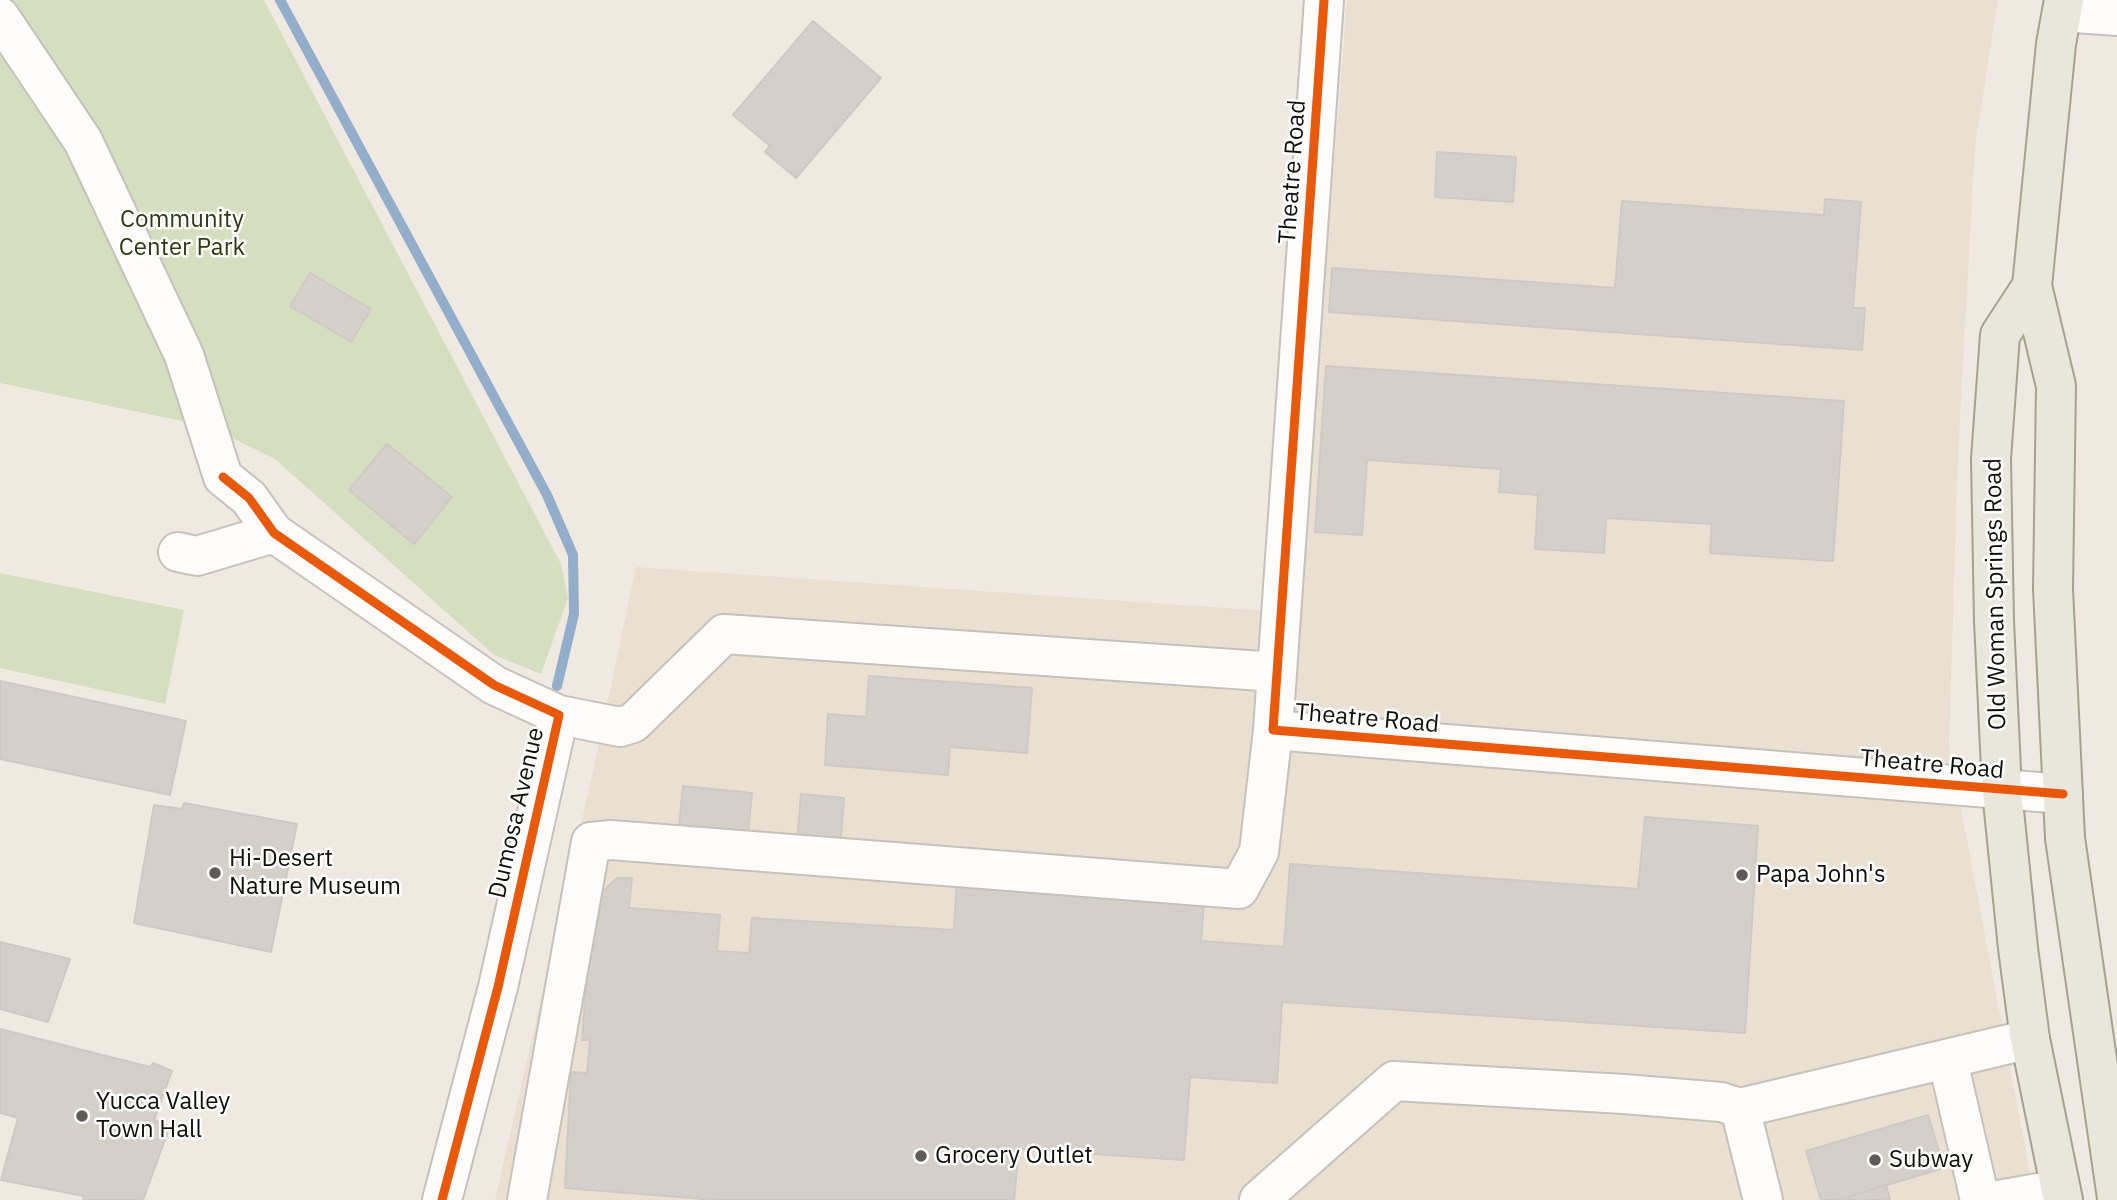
<!DOCTYPE html>
<html>
<head>
<meta charset="utf-8">
<style>
  body { margin:0 }
  canvas { display:block; background:#efe9e2 }
</style>
</head>
<body>
<canvas width="2117" height="1200"></canvas>
<script>
const ctx = document.querySelector('canvas').getContext('2d');
ctx.lineJoin = 'round';
function fill(path, color) { ctx.fillStyle = color; ctx.fill(path, 'evenodd'); }
function stroke(path, color, width, dash) { ctx.strokeStyle = color; ctx.lineWidth = width; ctx.lineCap = dash ? 'butt' : 'round'; ctx.setLineDash(dash || []); ctx.stroke(path); }
function write(font, color, halo, rows, align = 'center') {
  ctx.font = font + ' "IBM Plex Sans",sans-serif'; ctx.lineWidth = 5; ctx.setLineDash([]); ctx.textBaseline = 'middle'; ctx.strokeStyle = halo; ctx.fillStyle = color; for (const [text, x, y, turn = 0] of rows) {
    ctx.save(); ctx.translate(x, y); ctx.rotate((+turn || 0) * Math.PI / 180); ctx.textAlign = isNaN(turn) ? turn : align; if (halo) ctx.strokeText(text, 0, 0); ctx.fillText(text, 0, 0); ctx.restore();
  }
}
const built = new Path2D(`
  M1347 0H1998L1975 146 1958 455 1949 745 2035 1200H495L593 771 636 567 1298 613Z`);
const green = new Path2D(`
  M0 0H264L561 564 568 598 541 674 494 655 275 459 210 427 0 383Z
  M0 573 184 610 165 704 0 668Z`);
const stream = new Path2D(`
  M280 0 547 495 573 555 574 614 557 686`);
const building = new Path2D(`
  M813 21 881 78 796 178 765 152 770 146 733 115Z
  M1437 152 1516 157 1513 202 1435 197Z
  M1825 199 1861 202 1853 308H1865L1862 350 1329 312 1332 268 1615 288 1622 201 1824 215Z
  M310 273 371 309 351 342 290 306Z
  M1326 366 1844 401 1833 561 1710 553 1712 524 1606 518 1604 553 1535 549 1538 495 1499 492 1501 469 1367 460 1362 535 1315 532Z
  M387 444 452 497 414 544 349 490Z
  M869 676 1032 688 1027 753 950 747 948 775 825 765 828 714 866 717Z
  M0 681 186 721 170 795 0 759Z
  M683 786 752 793 748 834 679 827Z
  M801 794 844 798 840 848 797 844Z
  M184 803 297 824 271 952 134 923 154 805 182 809Z
  M1645 817 1758 826 1745 1033 1282 1002 1277 1083 1190 1077 1184 1160 1019 1149 1014 1200H717L565 1188 571 1072 587 1073 590 1040H582L591 922 598 923 601 893 617 878H632L629 908 720 915 717 951 749 953 752 918 954 930 957 878 1204 904 1201 941 1284 947 1290 864 1638 889Z
  M0 942 70 959 48 1022 0 1009Z
  M0 1029 150 1067 153 1063 172 1071 154 1120 170 1126 143 1200H83L84 1196 1 1180 18 1118 0 1113Z
  M1928 1115 1944 1168 1837 1200H1821L1806 1151Z
  M1886 1185 1890 1200H1837Z`);
const minor = new Path2D(`
  M1324 0 1273 730 2063 794
  M2062 12 2117 16
  M0 17 83 141 184 355 223 477 249 498 274 533 494 685 559 715 498 987 442 1200
  M178 552 197 556 274 533
  M559 715 620 727 633 723 724 634 1277 672
  M1948 1061 1980 1200
  M1740 1108 1763 1200
  M527 1200 591 842 611 840 1239 889 1259 852 1273 730
  M1259 1200 1394 1081 1624 1094 1721 1102 1740 1108 2030 1039
  M1999 1200 2060 1189`);
const major = new Path2D(`
  M2064 0 2056 44 2032 286 2056 386 2053 589 2065 838 2117 1198
  M2032 286 2000 335 1991 459 1994 621 2002 791 2018 948 2030 1039 2063 1200`);
const cycleway = new Path2D(`
  M1324 0 1273 730 2063 794
  M223 477 249 498 274 533 494 685 559 715 498 987 442 1200`);
const markers = [
  [215,873,7,"#5f5b56"],
  [1742,875,7,"#5f5b56"],
  [82,1116,7,"#5f5b56"],
  [921,1156,7,"#5f5b56"],
  [1875,1160,7,"#5f5b56"]
];
const streetNames = [
  ["Theatre Road",1293,172,-86],
  ["Old Woman Springs Road",1996,594,-91],
  ["Theatre Road",1367,719,5],
  ["Theatre Road",1932,765,5],
  ["Dumosa Avenue",517,813,-77]
];
const parkNames = [
  ["Community",182,220],
  ["Center Park",182,248]
];
const poiNames = [
  ["Hi-Desert",229,859],
  ["Nature Museum",229,887],
  ["Papa John's",1756,875],
  ["Yucca Valley",96,1102],
  ["Town Hall",96,1130],
  ["Grocery Outlet",935,1156],
  ["Subway",1889,1160]
];
fill(built, '#eae0d1');
fill(green, '#d6dec0');
stroke(stream, '#93aeca', 10);
fill(building, '#d5cfca');
stroke(building, '#cfc9c4', 2);
stroke(minor, '#c6c1bb', 42);
stroke(major, '#a6a28e', 42);
stroke(minor, '#fdfcfb', 38);
stroke(major, '#e9e6dc', 38);
stroke(cycleway, '#e8590c', 9);
for (const [x, y, r, color] of markers) { const dot = new Path2D(); dot.arc(x, y, r, 0, 2 * Math.PI); ctx.fillStyle = color; ctx.fill(dot); stroke(dot, '#fff', 2.5); }
write('24px', '#120f0a', '#fff', streetNames);
write('24px', '#2e3b12', '#fff', parkNames);
write('24px', '#120f0a', '#fff', poiNames, 'left');
</script>
</body>
</html>
